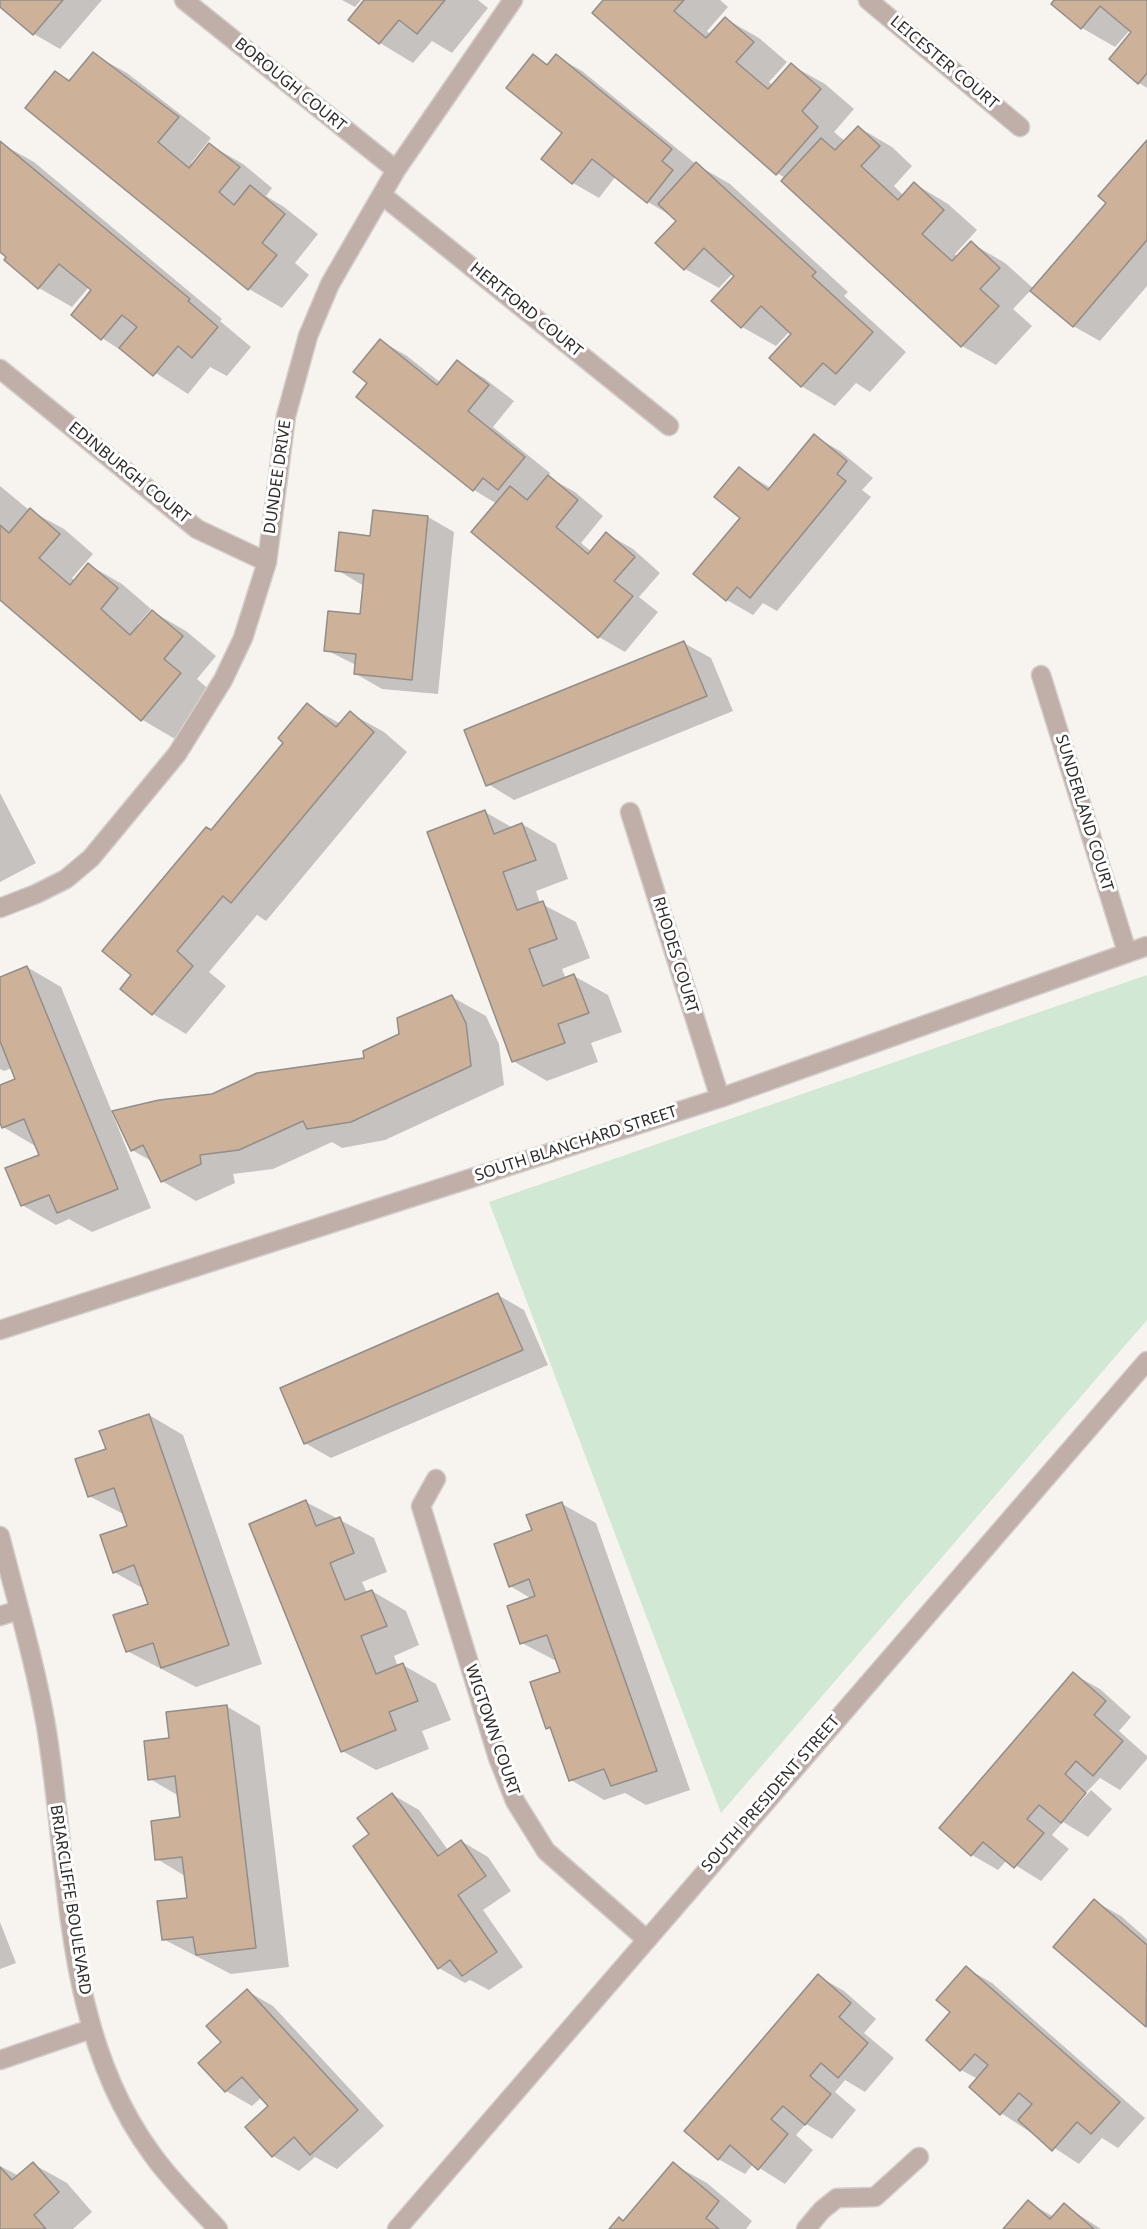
<!DOCTYPE html>
<html>
<head>
<meta charset="utf-8">
<style>
  body { margin:0 }
  canvas { display:block; background:#f7f3ef }
</style>
</head>
<body>
<canvas width="1147" height="2229"></canvas>
<script>
const ctx = document.querySelector('canvas').getContext('2d');
ctx.lineJoin = 'round';
function fill(path, color) { ctx.fillStyle = color; ctx.fill(path, 'evenodd'); }
function stroke(path, color, width, dash) { ctx.strokeStyle = color; ctx.lineWidth = width; ctx.lineCap = dash ? 'butt' : 'round'; ctx.setLineDash(dash || []); ctx.stroke(path); }
function write(font, color, halo, rows, align = 'center') {
  ctx.font = font + ' "Noto Sans",sans-serif'; ctx.lineWidth = 6; ctx.setLineDash([]); ctx.textBaseline = 'middle'; ctx.strokeStyle = halo; ctx.fillStyle = color; for (const [text, x, y, turn = 0] of rows) {
    ctx.save(); ctx.translate(x, y); ctx.rotate((+turn || 0) * Math.PI / 180); ctx.textAlign = isNaN(turn) ? turn : align; if (halo) ctx.strokeText(text, 0, 0); ctx.fillText(text, 0, 0); ctx.restore();
  }
}
const green = new Path2D(`
  M1147 975V1320L721 1813 489 1202Z`);
const shadow = new Path2D(`
  M0 0H102L60 49 34 34 0 5Z
  M342 0H361L355 7Z
  M366 0H478L488 8 452 53 432 41 413 63 380 43Z
  M605 0H720L728 7 707 31 711 35 726 19 759 38 787 62 769 82 773 86 791 65 825 84 854 109 834 132 845 141 858 127 892 147 912 166 894 186 904 196 915 184 948 204 977 230 955 254 958 257 971 243 1005 263 1034 289 1108 203 1147 142V286L1100 341 1073 326 1031 290 1013 309 1032 326 996 365 962 346 785 178 777 173Z
  M1056 0H1147V88L1139 83 1133 32 1130 30 1115 47 1082 28Z
  M93 54 127 73 211 138 191 163 193 165 210 145 243 164 272 188 266 196 284 207 318 234 295 263 309 275 282 308 249 289 56 72 71 81Z
  M533 55 549 65 556 56 582 71 697 165 730 184 848 292 844 296 906 352 870 392 856 383 835 406 801 386 793 333 790 331 776 346 742 327 713 301 736 276 733 273 719 288 685 269 657 243 678 220 675 218 648 202 616 176 599 198 573 183 564 133Z
  M0 143 34 162 222 319 220 321 251 347 227 376 210 367 188 394 102 338 93 290 89 287 72 307 39 288 0 250Z
  M381 341 407 356 441 383 458 362 484 378 514 401 493 427 550 473 548 477 575 492 603 516 581 543 592 552 607 534 633 549 660 573 639 597 658 612 625 652 599 637 497 504 474 490 369 383Z
  M814 436 840 451 873 478 862 490 871 497 777 611 763 603 753 615 727 600 695 574 742 518 739 469 771 488Z
  M0 486 29 510 64 529 93 554 72 578 75 581 89 565 122 584 151 609 138 624 140 626 153 612 186 631 216 656 197 679 214 694 175 739 141 719 0 598Z
  M428 517 454 532 438 694 382 689 356 674V665L326 650 361 616 364 586 337 570 371 537Z
  M684 643 711 658 733 711 514 800 488 784Z
  M307 705 341 724 350 713 384 732 407 752 266 921 257 915 209 972 226 986 186 1034 153 1014 134 975 211 831 286 743Z
  M0 793 36 863 0 882Z
  M485 812 513 828 522 824 556 844 568 879 536 891 540 903 576 922 590 958 562 969 566 979 574 976 608 995 622 1032 591 1043 598 1062 547 1081 513 1061Z
  M27 967 61 987 112 1112 159 1102 212 1095 318 1064 365 1059 452 997 486 1016 499 1044 504 1085 385 1140 342 1148 332 1142 273 1169 233 1174 235 1183 196 1201 162 1181 153 1162 132 1150 115 1112 112 1113 151 1208 92 1232 69 1219 56 1225 22 1205 41 1155 37 1147 3 1127 0 1119V1087L17 1080 12 1068 4 1071 0 1069V978Z
  M498 1295 524 1310 548 1365 331 1458 305 1443Z
  M149 1415 183 1435 262 1664 196 1687 127 1651 149 1604 144 1589 114 1572 129 1527 125 1515 89 1496 107 1450Z
  M306 1502 374 1538 387 1572 362 1582 367 1593 372 1591 406 1611 419 1645 394 1656 398 1667 403 1665 436 1684 451 1720 422 1731 429 1749 376 1770 342 1751Z
  M562 1504 596 1523 690 1790 646 1805 625 1793 604 1800 571 1780 553 1731 548 1728 562 1673 558 1662 522 1643 532 1599 510 1586 534 1531Z
  M1073 1674 1100 1689 1131 1717 1119 1731 1147 1756V1759L1120 1790 1100 1778 1060 1820H1064L1091 1790 1112 1809 1088 1837 1063 1822 1052 1835 1069 1849 1041 1881 1007 1860 998 1870 972 1855 941 1828Z
  M226 1706 260 1726 289 1967 231 1974 163 1939 188 1899 185 1876 157 1859 182 1818 179 1796 150 1779 171 1739Z
  M393 1795 419 1810 448 1850 461 1841 488 1857 511 1891 483 1910 523 1967 489 1990 470 1980 465 1983 439 1968 372 1835Z
  M1094 1901 1121 1916 1147 1939V2026L1055 1946Z
  M0 1922 16 1963 0 1969Z
  M966 1968 992 1983 1145 2118 1118 2148 1102 2138 1079 2164 1001 2113 978 2079 961 2070 928 2040 952 2012Z
  M818 1976 844 1991 876 2019 864 2033 894 2058 865 2092 845 2080 835 2092 856 2110 832 2139 806 2124 796 2135 813 2150 785 2184 753 2164 745 2174 718 2159Z
  M247 1991 273 2006 384 2126 337 2169 315 2157 299 2171 273 2156 247 2127 270 2106 262 2097 252 2106 226 2091 200 2063 223 2042Z
  M33 2164 67 2183 92 2212 73 2229H0V2166L19 2176Z
  M673 2164 707 2183 752 2221 746 2229H611L625 2222Z
  M1028 2202 1054 2217 1064 2205 1101 2229H1005Z`);
const building = new Path2D(`
  M0 0H63L33 35 0 7Z
  M364 0H445L417 34 399 20 379 44 348 20Z
  M603 0H684L674 11 706 38 725 17 754 42 736 62 768 89 791 63 821 89 802 111 818 127 776 175 592 13Z
  M1054 0H1147V73L1138 84 1109 59 1131 32 1100 6 1081 29 1051 4Z
  M93 52 179 117 158 142 189 168 209 143 240 167 219 192 234 205 250 185 285 214 262 243 277 255 248 290 25 108 55 71 69 81Z
  M533 54 547 65 556 54 672 149 662 161 673 170 647 203 592 159 572 184 541 159 562 133 506 88Z
  M858 126 880 146 861 166 898 200 914 182 944 210 922 234 952 261 971 241 1000 268 980 289 999 306 961 347 781 181 821 138 835 150Z
  M1147 140V240L1073 327 1030 291 1106 203 1098 196Z
  M0 141 190 299 188 301 218 327 192 358 178 346 153 376 119 348 137 327 122 315 101 340 71 315 91 290 59 264 38 289 4 260 6 257 0 252Z
  M696 162 816 272 812 276 873 332 836 374 823 363 801 387 769 358 791 334 761 306 741 328 711 301 734 276 704 248 684 270 655 243 676 221 658 204Z
  M380 339 437 385 457 360 489 385 468 411 525 457 498 490 483 478 473 491 356 397 367 383 353 372Z
  M814 434 847 461 837 474 846 481 750 598 737 587 726 601 693 574 740 518 714 497 739 467 768 490Z
  M548 475 578 500 556 527 588 554 606 532 635 557 614 581 633 596 598 638 471 532 510 486 527 500Z
  M30 508 60 534 39 558 70 585 88 563 118 588 101 609 130 635 152 610 183 636 164 659 181 673 141 721 0 600V525L9 533Z
  M373 510 428 516 412 680 354 674 356 654 324 651 328 611 360 614 364 574 335 571 339 532 370 536Z
  M684 641 707 696 486 786 464 730Z
  M307 703 336 727 350 711 374 732 231 903 223 896 177 951 193 966 152 1015 120 989 131 975 102 951 206 827 211 830 283 743 278 738Z
  M485 810 494 834 522 823 536 860 503 872 517 910 543 901 557 939 529 949 543 986 574 974 589 1013 558 1024 565 1043 512 1062 427 832Z
  M27 966 118 1189 57 1213 49 1195 21 1206 5 1168 39 1155 24 1119 2 1128 0 1123V1085L15 1079 0 1041V977Z
  M452 995 466 1023 471 1066 351 1122 307 1129 303 1121 239 1150 200 1155 201 1164 161 1182 143 1145 131 1151 112 1111 159 1100 212 1094 257 1073 364 1058 363 1051 399 1034 397 1018Z
  M498 1293 523 1350 304 1444 280 1388Z
  M149 1414 229 1645 161 1668 153 1643 126 1652 113 1615 148 1604 134 1565 113 1573 100 1535 127 1526 114 1488 88 1497 75 1459 106 1449 99 1431Z
  M306 1500 316 1526 340 1517 354 1553 330 1563 345 1600 372 1590 387 1626 361 1636 376 1674 403 1663 418 1701 389 1712 396 1730 341 1752 249 1524Z
  M562 1502 657 1771 611 1786 604 1769 569 1781 550 1727 546 1729 530 1682 560 1672 547 1635 520 1644 507 1606 535 1596 529 1579 509 1587 494 1544 532 1530 526 1515Z
  M1073 1672 1106 1701 1094 1715 1123 1741 1093 1776 1076 1761 1065 1774 1086 1793 1061 1823 1039 1805 1027 1819 1044 1833 1014 1868 983 1842 971 1856 939 1828Z
  M227 1705 256 1948 196 1955 193 1937 162 1940 157 1901 187 1898 182 1857 155 1860 151 1821 180 1817 175 1776 148 1780 144 1741 169 1738 166 1712Z
  M392 1793 438 1856 461 1840 486 1876 458 1895 497 1952 462 1976 450 1960 438 1969 353 1846 369 1834 357 1818Z
  M1094 1899 1147 1945 1146 2027 1053 1947Z
  M966 1966 1120 2102 1091 2134 1077 2122 1052 2151 1018 2120 1032 2104 1019 2093 1000 2115 969 2087 988 2065 975 2054 960 2071 926 2040 950 2012 936 2000Z
  M818 1974 851 2003 839 2017 868 2043 838 2078 821 2063 810 2076 831 2094 805 2125 783 2106 771 2119 788 2134 758 2170 730 2145 718 2160 684 2131Z
  M247 1989 358 2110 310 2155 294 2137 272 2157 245 2127 268 2106 242 2077 225 2092 198 2063 221 2042 206 2026Z
  M33 2162 59 2192 34 2215 46 2229H0V2167L12 2180Z
  M673 2162 719 2201 706 2218 719 2229H609L619 2217 623 2221Z
  M1028 2200 1050 2219 1064 2203 1094 2229H1003Z`);
const minor = new Path2D(`
  M184 0 396 170
  M868 0 1020 127
  M382 195 669 426
  M0 369 197 529 267 562
  M1041 675 1127 952
  M630 812 720 1098
  M0 908 36 894 66 879 91 858 177 754 223 680 243 638 267 562 286 416 308 336 330 284 396 170 513 0
  M0 1330 720 1098 1147 946
  M436 1479 421 1506 498 1758 515 1801 546 1851 646 1939
  M0 1536C16 1599 35 1662 46 1726 70 1870 62 2032 152 2154 171 2181 196 2205 218 2229
  M0 1616 19 1610
  M0 2060 91 2029
  M397 2229 1147 1361
  M806 2229 822 2210 837 2198 875 2197 919 2157`);
const streetNames = [
  ["LEICESTER COURT",944,63,40],
  ["BOROUGH COURT",290,85,39],
  ["HERTFORD COURT",526,310,39],
  ["EDINBURGH COURT",129,473,39],
  ["DUNDEE DRIVE",278,477,-82],
  ["SUNDERLAND COURT",1084,813,73],
  ["RHODES COURT",675,955,73],
  ["SOUTH BLANCHARD STREET",576,1144,-18],
  ["WIGTOWN COURT",492,1730,71],
  ["SOUTH PRESIDENT STREET",771,1794,-49],
  ["BRIARCLIFFE BOULEVARD",70,1900,81]
];
fill(green, '#d1e8d5');
fill(shadow, '#0003');
fill(building, '#cdb199');
stroke(building, '#918e8a', 1.5);
stroke(minor, '#d3cfcc', 21);
stroke(minor, '#bfafa8', 18);
write('16px', '#2e2c2b', '#fff', streetNames);
</script>
</body>
</html>
